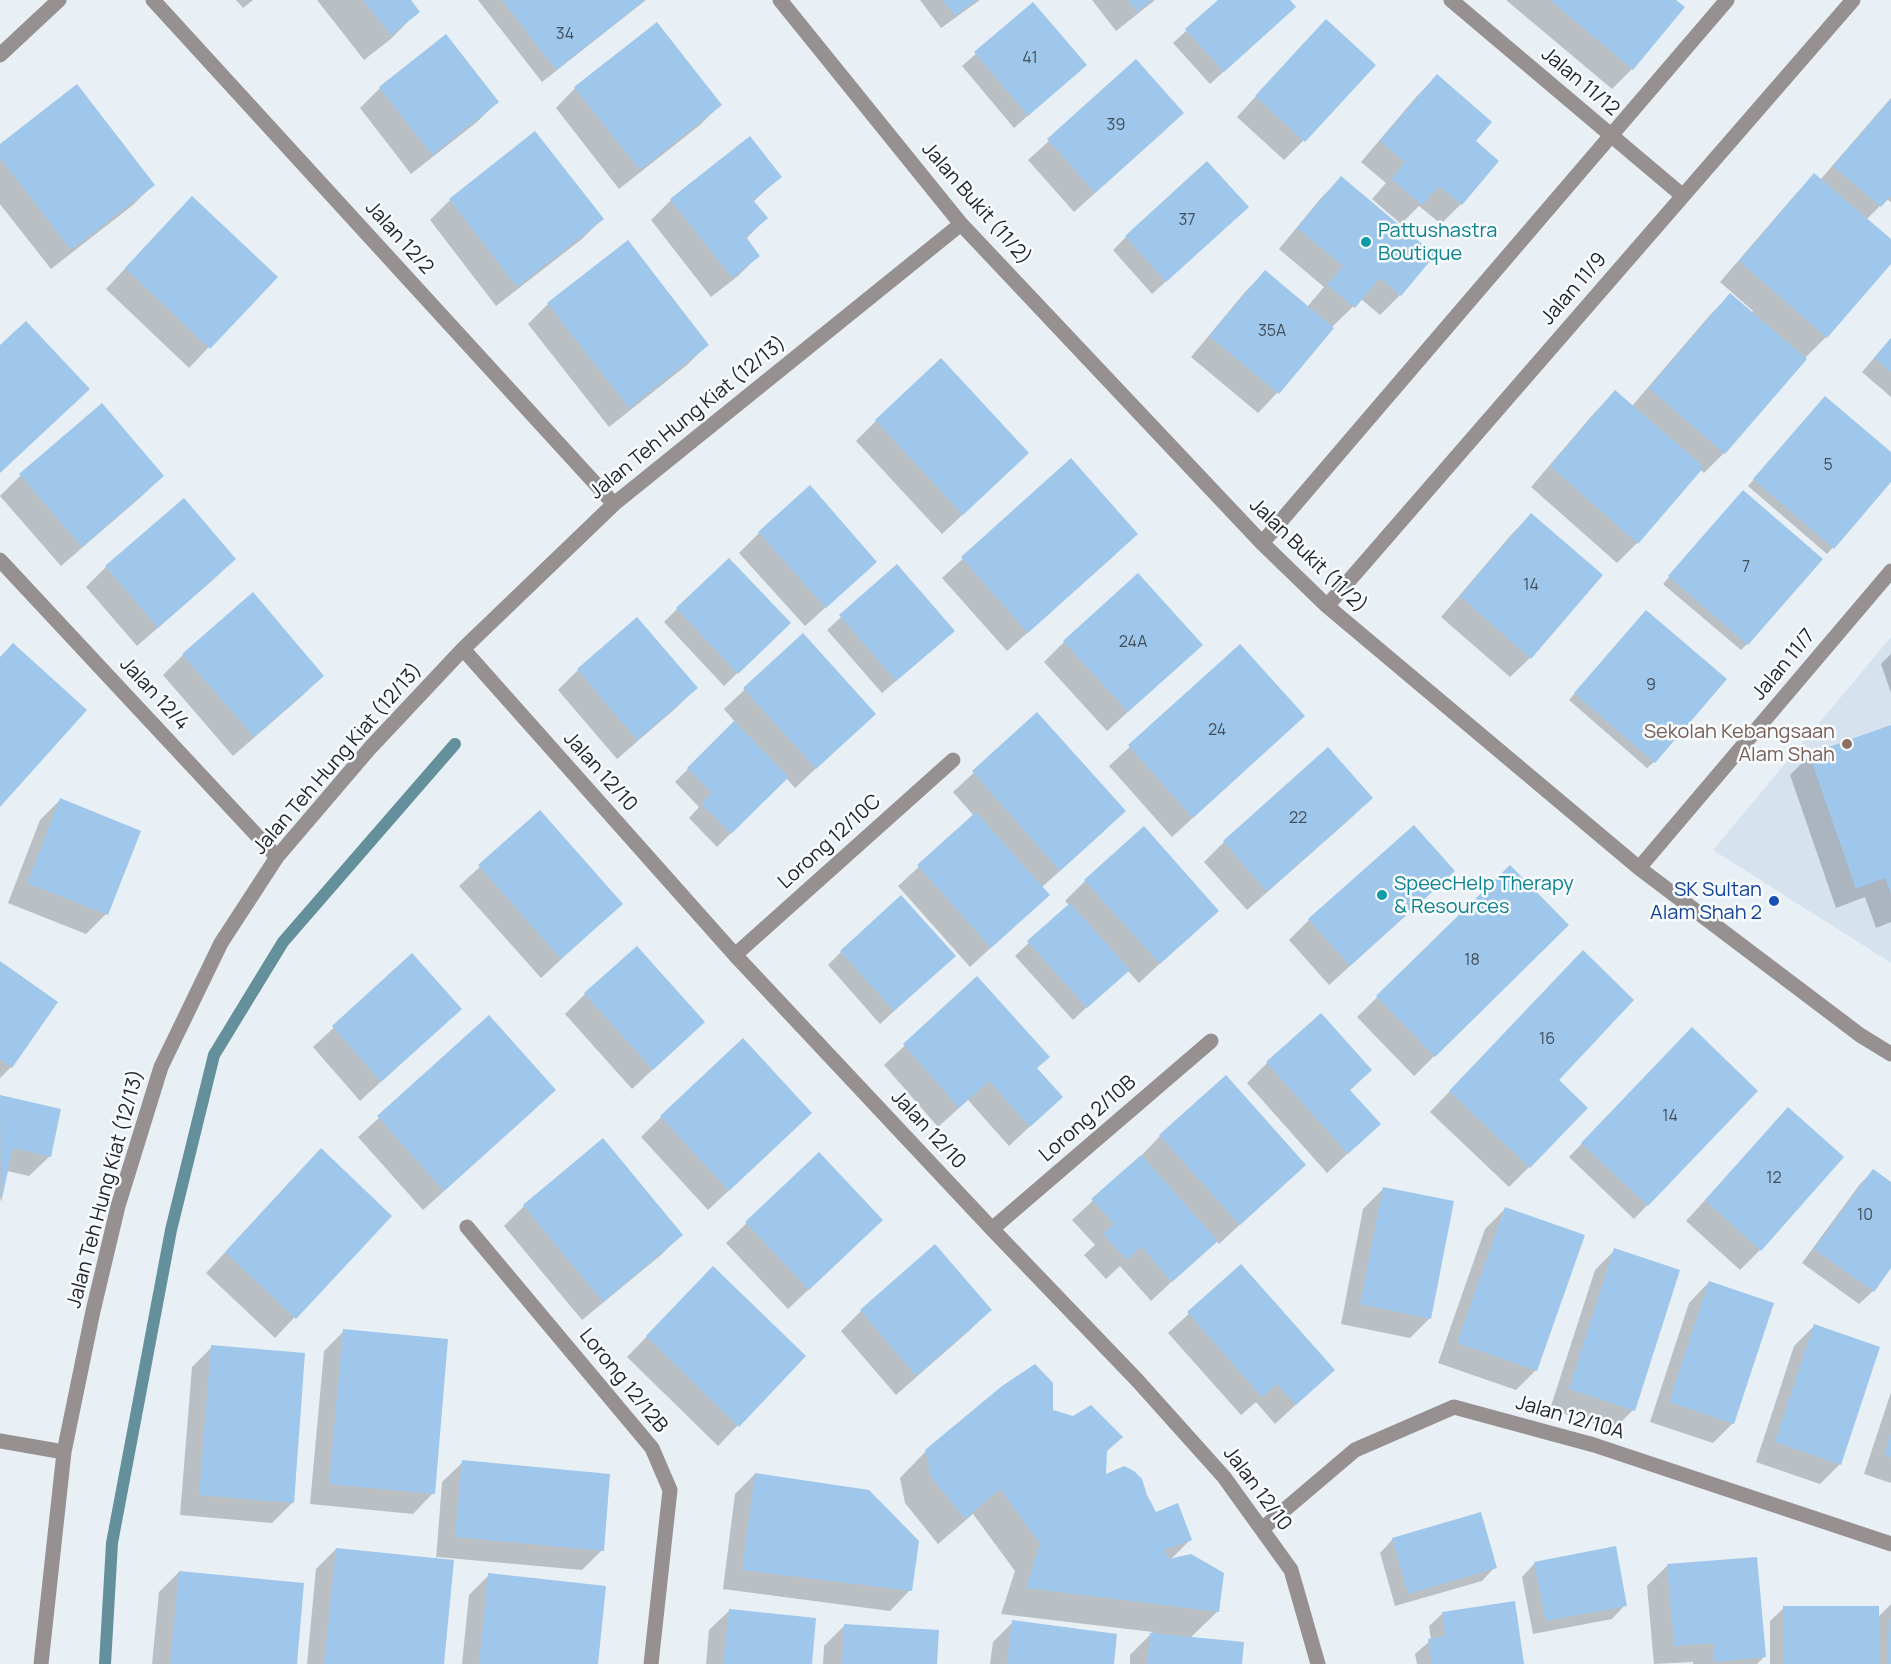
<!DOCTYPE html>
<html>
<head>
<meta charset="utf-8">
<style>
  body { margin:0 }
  canvas { display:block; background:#e8eff5 }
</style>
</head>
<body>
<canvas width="1891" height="1664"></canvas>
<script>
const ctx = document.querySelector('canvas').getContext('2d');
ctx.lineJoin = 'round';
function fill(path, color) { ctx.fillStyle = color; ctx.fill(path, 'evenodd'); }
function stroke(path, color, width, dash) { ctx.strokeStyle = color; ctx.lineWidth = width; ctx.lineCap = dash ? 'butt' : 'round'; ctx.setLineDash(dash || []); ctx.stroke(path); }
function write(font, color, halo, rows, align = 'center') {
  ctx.font = font + ' Manrope,sans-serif'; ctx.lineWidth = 5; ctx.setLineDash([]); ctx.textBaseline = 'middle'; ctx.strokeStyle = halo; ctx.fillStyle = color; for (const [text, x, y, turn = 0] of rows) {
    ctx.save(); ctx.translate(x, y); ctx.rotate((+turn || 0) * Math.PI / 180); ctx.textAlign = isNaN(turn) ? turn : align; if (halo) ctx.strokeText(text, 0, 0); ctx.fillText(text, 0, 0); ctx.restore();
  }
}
const built = new Path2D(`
  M1891 637V963L1713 850Z`);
const shadow = new Path2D(`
  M236 0H253L243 8Z
  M317 0H409L418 11 392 38 364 60Z
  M478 0H646L542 82Z
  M920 0H980L941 28Z
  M1092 0H1155L1116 31Z
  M1220 0H1288L1294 7 1210 84 1173 43Z
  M1506 0H1673L1632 69 1612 89Z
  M1033 4 1085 65 1014 128 962 66Z
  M1306 41 1304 140 1284 160 1237 117Z
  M1136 62 1182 113 1162 133 1074 212 1028 160Z
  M1437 76 1474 141 1497 161 1461 204 1441 224 1419 206 1401 224 1372 199 1386 183 1361 162 1417 96Z
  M380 88 497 102 477 122 411 174 360 108Z
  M575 88 720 105 700 125 619 189 556 108Z
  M1891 98V202L1887 199 1866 220 1891 241V261L1826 337 1804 359 1724 453 1704 473 1700 469 1637 543 1617 563 1531 487 1595 412 1615 392 1632 406 1710 315 1730 295 1751 313 1753 311 1720 282 1795 195 1815 175 1820 180Z
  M0 146 153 185 133 205 51 269 0 204Z
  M780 177 753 202 766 218 746 239 758 256 738 276 711 297 651 220 671 200Z
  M1341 178 1400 295 1380 315 1361 299 1333 326 1277 393 1258 413 1191 357 1245 292 1265 272 1307 307 1324 287 1279 249 1321 198Z
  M450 200 602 219 582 239 496 306 430 220Z
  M172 218 275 277 189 368 106 289Z
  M1234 220 1152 294 1113 250 1126 237Z
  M548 304 707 345 687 365 609 427 528 324Z
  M1891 338V397L1862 372Z
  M1819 404 1891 454V480L1827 554 1748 486Z
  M101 405 162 476 142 496 61 566 0 496 20 476Z
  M876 421 1007 473 942 534 856 441Z
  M1070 460 1116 554 1007 651 942 578Z
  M1737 498 1747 644 1741 650 1663 584Z
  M1531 515 1530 658 1510 677 1441 617 1511 535Z
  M759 533 855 581 805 626 739 553Z
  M234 559 214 579 137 646 86 587 106 567Z
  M897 566 939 644 882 693 827 630Z
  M677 609 788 623 724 686 664 622Z
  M1640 618 1654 762 1647 768 1569 700Z
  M802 636 874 714 795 788 786 778 717 847 689 818 699 807 675 782 735 722 724 709Z
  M1064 642 1201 645 1107 731 1044 662Z
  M1240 646 1303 716 1172 837 1109 766Z
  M1891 654V693L1881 664Z
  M183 655 322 676 302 696 233 756 163 675Z
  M578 670 696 688 676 708 617 759 558 690Z
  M1037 714 1104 831 1041 888 1048 895 970 967 898 886 974 816 953 792Z
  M1891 727V922L1876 928 1865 897 1836 908 1790 775 1810 755Z
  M1328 749 1371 798 1351 818 1247 910 1204 862 1224 842Z
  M60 800 106 914 86 934 8 903 40 820Z
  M540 812 621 904 541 978 459 886Z
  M1510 867 1566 925 1414 1076 1357 1017Z
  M1085 881 1217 910 1139 983 1127 970 1073 1020 1015 956 1069 905 1065 901Z
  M1433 891 1329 985 1289 940 1309 920Z
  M841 952 940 969 880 1024 828 965Z
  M412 955 460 1009 360 1101 313 1047Z
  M0 963 11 1067 0 1078Z
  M1563 972 1557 1080 1529 1167 1509 1187 1430 1112Z
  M977 978 1048 1057 1036 1069 1061 1097 1009 1146 968 1100 938 1127 884 1065Z
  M585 994 703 1022 632 1089 565 1014Z
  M489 1018 534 1110 423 1210 358 1137Z
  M1679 1042 1756 1091 1634 1219 1569 1157Z
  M1267 1063 1370 1070 1349 1091 1379 1124 1327 1173 1247 1083Z
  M0 1097 60 1110 50 1156 29 1176 7 1171 0 1201Z
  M1788 1109 1760 1250 1740 1270 1686 1221Z
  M661 1117 790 1133 708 1210 641 1137Z
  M1160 1136 1304 1165 1219 1244 1216 1240 1151 1301 1120 1266 1106 1279 1084 1255 1095 1245 1072 1220 1141 1156Z
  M819 1154 861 1240 788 1309 726 1243Z
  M301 1170 390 1216 275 1338 206 1273Z
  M1873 1171 1891 1184V1266L1873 1291 1859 1304 1802 1263 1860 1184Z
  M1383 1189 1430 1318 1410 1338 1341 1324 1363 1209Z
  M524 1206 681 1235 661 1255 582 1320 504 1226Z
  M1505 1209 1536 1370 1516 1390 1438 1363 1485 1229Z
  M935 1246 990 1310 970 1330 896 1395 841 1331 861 1311Z
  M1615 1250 1633 1410 1613 1430 1550 1409 1595 1270Z
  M1241 1266 1333 1370 1275 1424 1256 1402 1241 1415 1168 1333Z
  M1709 1282 1733 1423 1713 1443 1650 1422 1689 1303Z
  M694 1288 804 1356 718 1446 627 1357Z
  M1814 1326 1840 1464 1820 1484 1756 1462 1794 1346Z
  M344 1331 433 1493 413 1514 310 1504 324 1351Z
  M212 1347 292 1503 272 1523 180 1515 192 1367Z
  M1891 1392V1483L1864 1474Z
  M1051 1412 1121 1437 1105 1453 1104 1477 1145 1496 1155 1513 1190 1540 1169 1561 1218 1611 1190 1638 1241 1664H1130V1655L1153 1632 1001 1614 1015 1571 973 1514 938 1544 905 1503 900 1478 926 1451Z
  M463 1462 602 1550 582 1570 437 1557 442 1664H307L316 1569 336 1549 436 1560 442 1482Z
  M755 1474 910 1590 890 1611 723 1589 735 1494Z
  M1393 1539 1495 1567 1482 1581 1395 1606 1380 1553Z
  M1535 1563 1625 1605 1612 1619 1533 1634 1522 1577Z
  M1667 1566 1764 1657 1757 1664H1693V1662L1654 1664 1647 1586Z
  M179 1572 295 1664H152L159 1592Z
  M489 1575 596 1664H462L469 1595Z
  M1891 1604V1664H1770V1621L1784 1608 1878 1617Z
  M730 1610 810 1664H706L709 1630Z
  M1443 1613 1523 1664H1417L1415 1654 1431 1640 1429 1626Z
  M1013 1622 1112 1664H990L993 1642Z
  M844 1626 936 1664H823L824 1646Z`);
const stream = new Path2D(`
  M105 1664 112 1543 171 1230 214 1055 283 942 455 744`);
const building = new Path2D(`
  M363 0H411L420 12 391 35Z
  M502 0H645L556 70Z
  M943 0H977L955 16Z
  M1128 0H1152L1137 12Z
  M1218 0H1290L1296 7 1224 72 1185 29Z
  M1550 0H1676L1685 7 1633 70Z
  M1033 2 1087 65 1028 116 974 52Z
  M1326 19 1376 65 1305 142 1255 96Z
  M657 22 722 105 640 170 574 87Z
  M446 34 499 102 432 155 379 87Z
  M1136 59 1184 113 1095 193 1047 139Z
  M1437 74 1492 122 1476 141 1499 161 1462 205 1439 186 1422 205 1391 179 1405 162 1380 141Z
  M77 84 155 185 71 250 0 158V144Z
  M1891 99V196L1881 207 1833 166Z
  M535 131 604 219 517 287 449 199Z
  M750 136 782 177 753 200 768 218 746 237 760 256 732 278 670 199Z
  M1207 161 1249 207 1166 282 1125 236Z
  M1814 173 1891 239V264L1827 338 1739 261Z
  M1341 176 1435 255 1401 296 1380 278 1355 308 1327 285 1343 266 1297 228Z
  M192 196 278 277 210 349 125 268Z
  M628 240 709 345 629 408 547 303Z
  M1265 270 1334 328 1279 394 1209 336Z
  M1730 293 1807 359 1725 454 1649 388Z
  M26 321 90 389 0 473V345Z
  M1891 338V372L1874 358Z
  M941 358 1029 453 963 515 875 420Z
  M1615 390 1704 467 1638 544 1550 466Z
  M1825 396 1891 452V482L1834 549 1753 479Z
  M102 403 164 476 82 547 19 474Z
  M1071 458 1138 534 1028 633 961 557Z
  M810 485 877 562 826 608 758 532Z
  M1743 490 1823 559 1748 645 1668 576Z
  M184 498 236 559 158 628 105 566Z
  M1531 513 1603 575 1531 659 1460 596Z
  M729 558 791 623 738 674 676 608Z
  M897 564 955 631 896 681 839 615Z
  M1138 573 1203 645 1128 712 1063 641Z
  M253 592 324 676 254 737 182 654Z
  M1646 610 1727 679 1655 763 1574 693Z
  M637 617 698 688 637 740 577 669Z
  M803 633 876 714 816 769 743 688Z
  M13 643 87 710 0 807V657Z
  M1240 644 1305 716 1193 818 1128 745Z
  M1037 712 1126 811 1060 871 972 771Z
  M734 721 789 777 731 834 701 803 712 793 687 768Z
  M1891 725V894L1885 878 1856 889 1809 754Z
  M1328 747 1373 798 1267 892 1223 841Z
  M60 798 141 831 108 915 27 883Z
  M540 810 623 904 561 959 478 865Z
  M976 812 1050 895 991 948 917 865Z
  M1414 825 1455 871 1350 966 1308 919Z
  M1144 826 1219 911 1160 964 1084 880Z
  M1510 865 1569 925 1435 1057 1376 996Z
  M901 895 956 956 894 1011 840 951Z
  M1070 903 1130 970 1087 1008 1027 941Z
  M637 946 705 1022 653 1070 584 993Z
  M1583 950 1634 1000 1559 1080 1588 1108 1530 1168 1449 1091Z
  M412 953 462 1009 381 1082 332 1026Z
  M0 961 58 1002 12 1068 0 1059Z
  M977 976 1050 1057 1037 1068 1063 1097 1030 1127 989 1081 959 1108 903 1044Z
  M1321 1013 1372 1070 1350 1090 1381 1124 1348 1154 1266 1062Z
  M489 1015 556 1090 444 1191 377 1116Z
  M1692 1027 1758 1091 1648 1206 1581 1143Z
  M743 1038 812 1113 729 1191 660 1116Z
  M1226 1075 1306 1165 1240 1225 1159 1135Z
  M0 1095 61 1109 51 1157 13 1148 1 1203Z
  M1788 1107 1844 1157 1761 1251 1705 1200Z
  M603 1138 683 1235 603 1302 523 1205Z
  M321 1148 392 1216 296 1319 225 1252Z
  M819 1152 883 1220 809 1290 745 1222Z
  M1141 1155 1218 1241 1172 1282 1141 1247 1127 1260 1103 1234 1114 1224 1091 1199Z
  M1873 1169 1891 1182V1268L1874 1292 1814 1249Z
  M1383 1187 1454 1201 1431 1319 1360 1304Z
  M1505 1207 1585 1235 1537 1371 1457 1343Z
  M935 1244 992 1310 916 1376 860 1310Z
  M1614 1248 1680 1270 1635 1411 1569 1389Z
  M1241 1264 1335 1370 1296 1405 1277 1384 1262 1397 1187 1312Z
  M713 1266 806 1356 739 1427 646 1336Z
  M1709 1281 1774 1303 1734 1424 1669 1402Z
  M1814 1324 1880 1347 1841 1465 1775 1442Z
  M343 1329 448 1339 435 1494 329 1484Z
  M211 1345 305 1353 294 1503 199 1495Z
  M1035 1364 1053 1383V1410L1073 1416 1091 1405 1123 1437 1107 1451 1106 1474 1124 1466 1134 1471 1142 1479 1147 1495 1156 1512 1178 1503 1192 1540 1164 1550 1169 1559 1191 1554 1224 1573 1219 1612 1026 1588 1040 1544 1000 1489 965 1519 931 1477 925 1450 1002 1386Z
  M1891 1433V1457L1884 1454Z
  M462 1460 610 1474 604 1551 455 1537Z
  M755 1473 869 1490 919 1541 912 1591 742 1570Z
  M1481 1512 1497 1568 1408 1594 1392 1538Z
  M1616 1546 1627 1606 1546 1621 1534 1562Z
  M336 1548 454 1560 444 1664H324Z
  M1757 1557 1766 1657 1714 1662 1713 1643 1674 1646 1667 1564Z
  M179 1571 304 1583 297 1664H170Z
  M488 1573 606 1586 598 1664H479Z
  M1515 1601 1524 1664H1432L1428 1639 1445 1636 1442 1612Z
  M1783 1606H1879V1664H1783Z
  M729 1609 816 1618 812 1664H723Z
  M1889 1619H1891V1664H1887Z
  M1012 1620 1117 1634 1114 1664H1007Z
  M844 1624 939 1630 937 1664H842Z
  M1150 1633 1244 1642 1242 1664H1147Z`);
const minor = new Path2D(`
  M153 0 614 504
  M780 0 961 224 1262 543 1327 606 1639 868 1860 1035 1891 1054
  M1451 0 1683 196
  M0 55 59 0
  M1262 543 1727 0
  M0 560 277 857
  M1327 606 1853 0
  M463 649 735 955 992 1229 1137 1380 1224 1477 1291 1570 1318 1664
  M1639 868 1891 571
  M735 955 953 760
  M467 1227 652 1448 670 1490 651 1664
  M992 1229 1211 1041
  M0 1441 64 1452
  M1262 1529 1355 1450 1454 1407 1594 1445 1891 1544
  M41 1664 64 1452 93 1311 118 1206 161 1067 221 943 277 857 370 748 463 649 614 504 961 224`);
const markers = [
  [1366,242,6,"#0f9aa8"],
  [1847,744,6,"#8d6e63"],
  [1382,895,6,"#0f9aa8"],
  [1774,901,6,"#1a4fb4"]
];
const numberNames = [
  ["34",565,35],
  ["41",1030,59],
  ["39",1116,126],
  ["37",1187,221],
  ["35A",1272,332],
  ["5",1828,466],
  ["7",1746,568],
  ["14",1531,586],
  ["24A",1133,643],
  ["9",1651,686],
  ["24",1217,731],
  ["22",1298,819],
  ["18",1472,961],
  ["16",1547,1040],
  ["14",1670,1117],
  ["12",1774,1179],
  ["10",1865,1216]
];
const streetNames = [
  ["Jalan 11/12",1580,82,40],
  ["Jalan Bukit (11/2)",976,204,49],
  ["Jalan 12/2",399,238,48],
  ["Jalan 11/9",1574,289,-49],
  ["Jalan Teh Hung Kiat (12/13)",688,418,-39],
  ["Jalan Bukit (11/2)",1308,556,44],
  ["Jalan 11/7",1784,665,-50],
  ["Jalan 12/4",154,694,47],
  ["Jalan Teh Hung Kiat (12/13)",338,759,-49],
  ["Jalan 12/10",600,772,48],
  ["Lorong 12/10C",830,842,-42],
  ["Lorong 2/10B",1088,1119,-41],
  ["Jalan 12/10",928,1130,47],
  ["Jalan Teh Hung Kiat (12/13)",106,1189,-75],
  ["Lorong 12/12B",623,1381,51],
  ["Jalan 12/10A",1570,1418,16],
  ["Jalan 12/10",1257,1489,53]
];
const cultureNames = [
  ["Pattushastra",1378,231],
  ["Boutique",1378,254],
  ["SpeecHelp Therapy",1394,884],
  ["& Resources",1394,907]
];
const educationNames = [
  ["Sekolah Kebangsaan",1835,732],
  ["Alam Shah",1835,755]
];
const transitNames = [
  ["SK Sultan",1762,890],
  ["Alam Shah 2",1762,913]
];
fill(built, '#d6e3ef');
fill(shadow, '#0003');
stroke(stream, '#64909c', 12);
fill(building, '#9ec7eb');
stroke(minor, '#969190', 15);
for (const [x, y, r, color] of markers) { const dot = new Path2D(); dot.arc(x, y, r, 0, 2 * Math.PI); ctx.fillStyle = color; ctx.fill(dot); stroke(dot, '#f9fcfe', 2); }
write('16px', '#424e59', null, numberNames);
write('20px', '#232528', '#f9fcfe', streetNames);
write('20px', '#0d838f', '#f9fcfe', cultureNames, 'left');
write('20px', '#785e54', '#f9fcfe', educationNames, 'right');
write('20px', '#164399', '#f9fcfe', transitNames, 'right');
</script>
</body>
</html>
